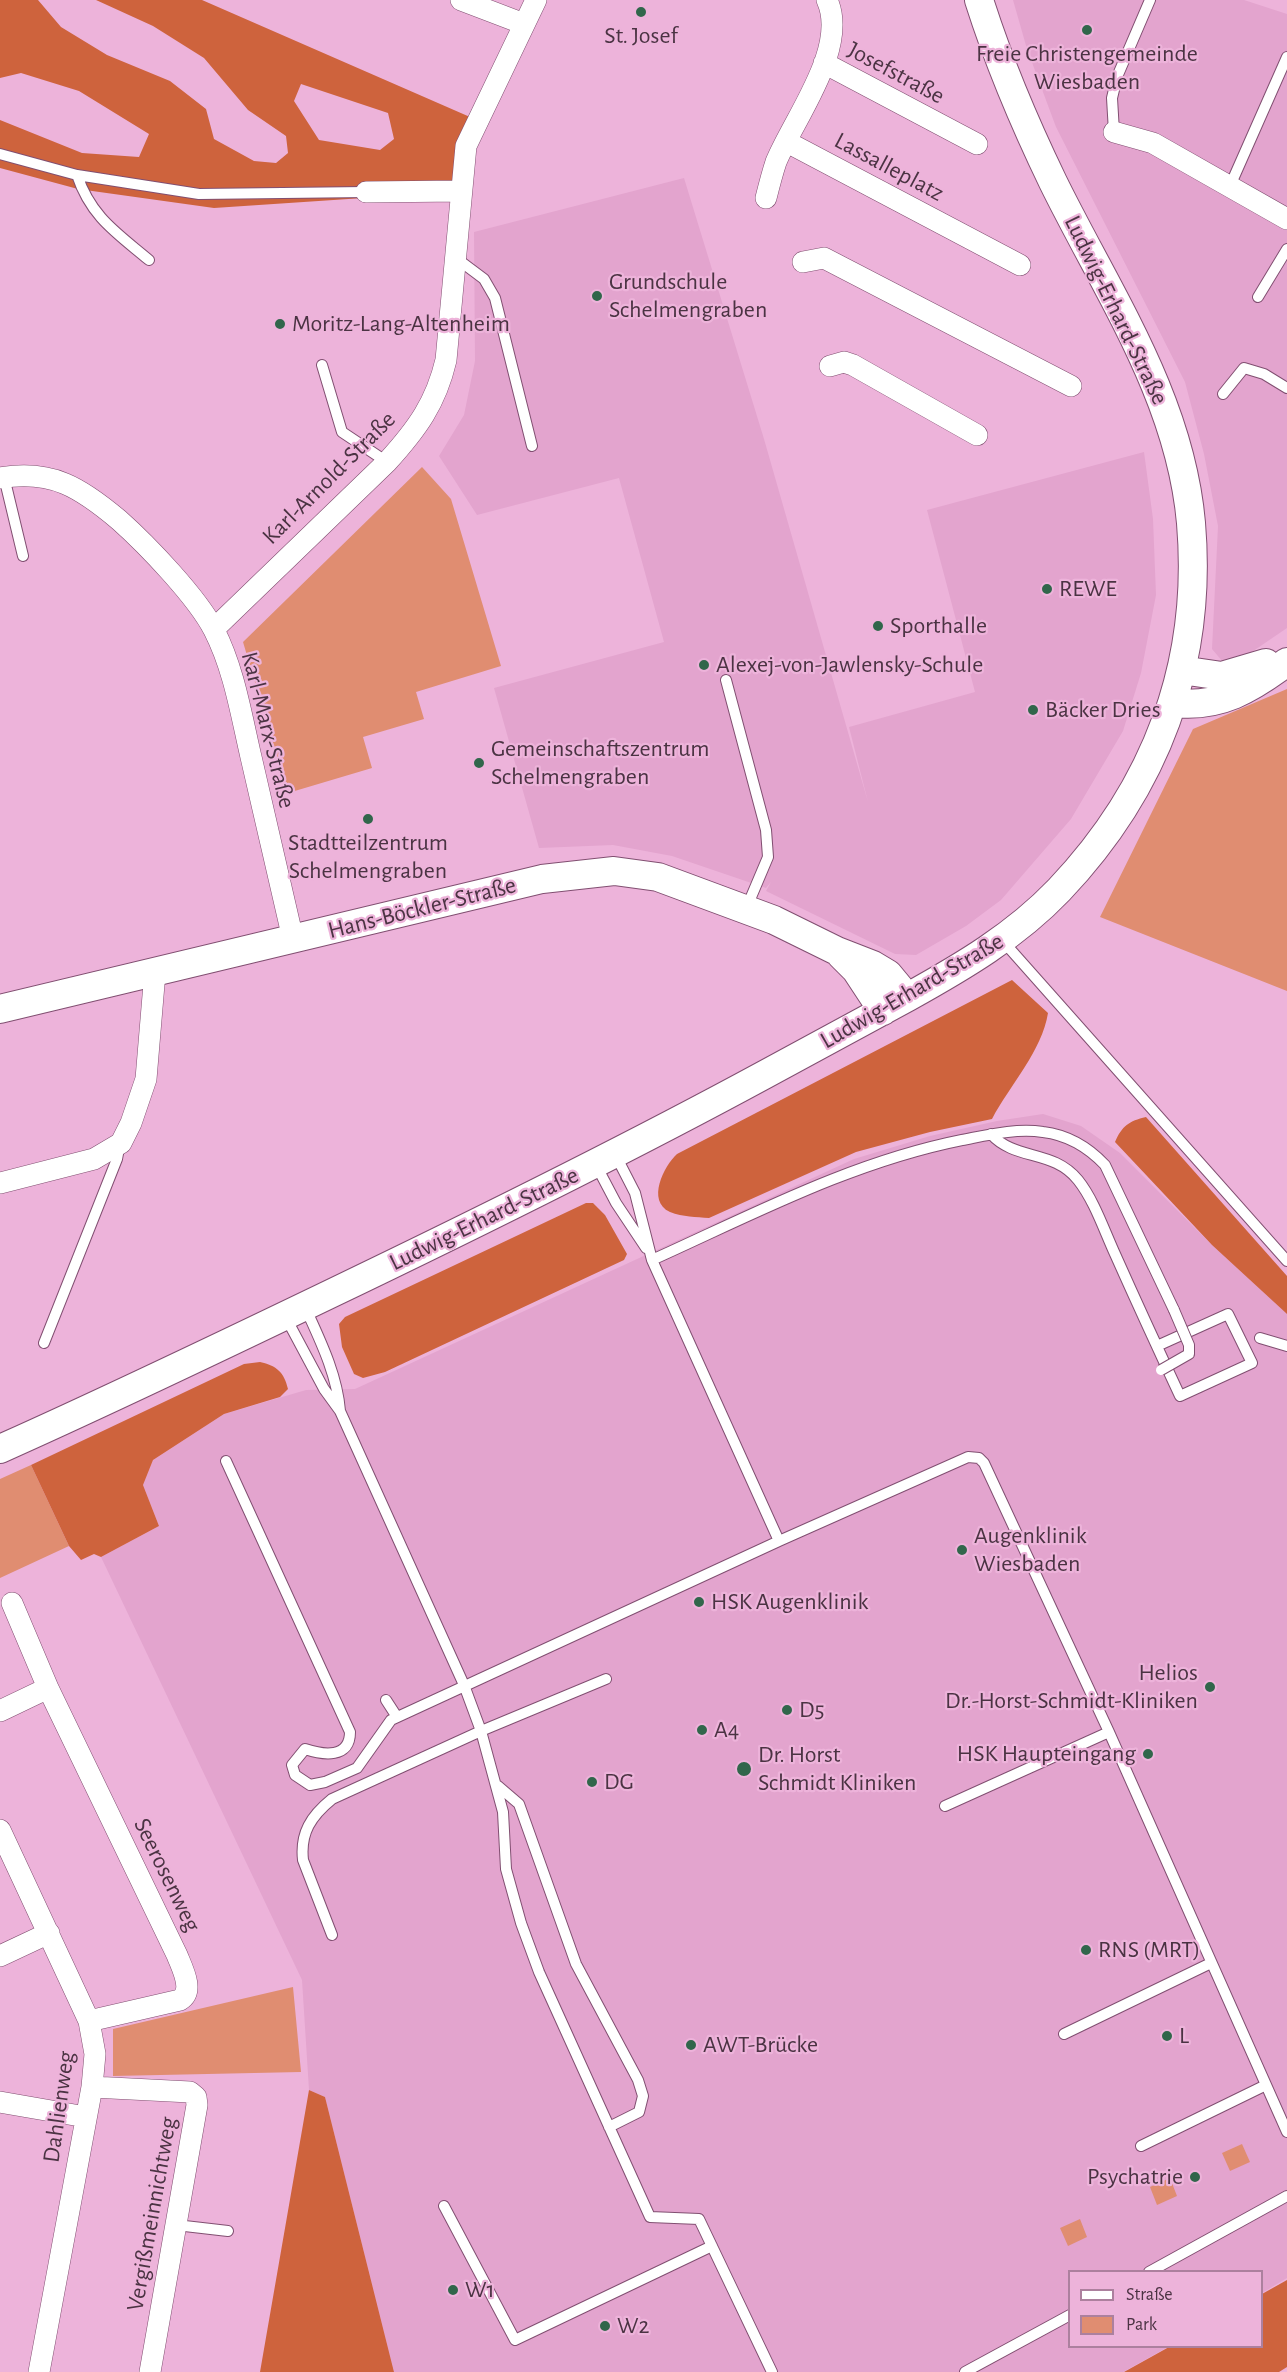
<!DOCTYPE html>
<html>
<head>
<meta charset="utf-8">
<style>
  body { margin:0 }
  #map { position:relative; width:1287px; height:2372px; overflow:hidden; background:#edb3da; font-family:"Alegreya Sans",sans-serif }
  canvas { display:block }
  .legend { position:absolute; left:1068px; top:2270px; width:195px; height:78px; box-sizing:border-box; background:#edb3da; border:2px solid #ac809e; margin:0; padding:8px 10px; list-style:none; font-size:18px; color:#4b3343 }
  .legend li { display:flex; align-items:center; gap:12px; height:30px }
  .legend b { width:30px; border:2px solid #ac809e }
</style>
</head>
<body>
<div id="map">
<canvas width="1287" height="2372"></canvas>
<ul class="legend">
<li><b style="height:8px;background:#fff"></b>Straße</li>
<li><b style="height:16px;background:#e08d71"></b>Park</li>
</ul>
</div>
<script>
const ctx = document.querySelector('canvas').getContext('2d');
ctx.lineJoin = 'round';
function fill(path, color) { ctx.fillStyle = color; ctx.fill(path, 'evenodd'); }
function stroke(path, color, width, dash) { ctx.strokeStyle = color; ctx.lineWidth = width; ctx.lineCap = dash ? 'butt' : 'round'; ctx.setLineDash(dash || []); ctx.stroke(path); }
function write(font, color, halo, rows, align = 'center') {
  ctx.font = font + ' "Alegreya Sans",sans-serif'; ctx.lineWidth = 4.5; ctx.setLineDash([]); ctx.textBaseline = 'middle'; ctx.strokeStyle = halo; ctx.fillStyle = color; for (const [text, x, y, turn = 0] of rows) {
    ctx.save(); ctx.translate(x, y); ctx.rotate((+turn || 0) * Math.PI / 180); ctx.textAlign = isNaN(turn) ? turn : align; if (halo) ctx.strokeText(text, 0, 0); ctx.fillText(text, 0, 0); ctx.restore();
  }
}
const built = new Path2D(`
  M1013 0H1244L1287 14V628L1240 660 1223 662 1212 649 1218 526 1204 454 1185 382 1056 127 1027 49Z
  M684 178 764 439 868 802 849 727 975 692 927 510 1144 452 1153 519 1156 595 1141 673 1123 731 1071 819 1001 900 966 926 916 955 895 954 766 891 771 882 766 888 672 856 613 845 539 848 494 688 664 642 619 478 477 515 439 456 464 415 475 361 474 232Z
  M1043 1114 1081 1126 1120 1153 1212 1245 1287 1314V2278L1262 2293V2272H1070V2346L1168 2347 1123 2372H394L325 2097 309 2090 302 1980 101 1557 159 1526 143 1485 153 1460 224 1414 306 1390 355 1389 854 1159 930 1136 997 1121Z`);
const green = new Path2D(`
  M422 467 451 499 501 666 416 692 424 719 363 737 372 768 288 793 243 642Z
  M1287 689V991L1100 917 1193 729Z
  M31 1465 69 1546 0 1578V1479Z
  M293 1987 301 2072 113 2076V2029Z
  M1242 2144 1250 2162 1230 2171 1222 2153Z
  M1170 2178 1177 2196 1157 2205 1150 2187Z
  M1080 2219 1087 2237 1068 2246 1060 2228Z`);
const forest = new Path2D(`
  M0 0H38L61 27 107 55 170 81 206 109 214 139 254 161 276 163 288 153 286 136 248 110 204 58 153 26 96 0H202L470 117 453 192 214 208 78 189 0 168V120L82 153 139 157 149 134 79 91 21 73 0 78ZM301 84 388 113 394 139 380 150 319 140 294 101Z
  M1012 980 1048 1013C1042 1051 1010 1085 992 1119L930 1132 856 1152 709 1218C696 1217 683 1217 670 1212 646 1201 664 1166 677 1154Z
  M1146 1117 1287 1276V1314L1212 1245 1115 1142C1122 1126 1129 1121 1146 1117Z
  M586 1203H593L605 1215 627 1254 624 1260 385 1372 363 1378 354 1374 342 1347 339 1324 345 1317Z
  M260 1362C277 1366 284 1372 288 1389L280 1397 224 1414 153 1460 143 1485 159 1526 101 1557 94 1554 81 1560 69 1546 31 1465 244 1364Z
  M309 2090 325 2097 394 2372H260Z
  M1287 2280V2367L1279 2372H1124L1169 2347 1262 2346V2294Z`);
const lane = new Path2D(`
  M1114 132 1112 98 1117 77 1150 0
  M0 154 77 175 199 194 366 192
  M77 175C91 217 117 233 149 260
  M1230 186 1287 57
  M456 258 484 279 495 298 532 446
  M1258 297 1287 249
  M322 365 342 432 387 462
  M1223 394 1244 368 1264 374 1287 388
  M4 477 23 556
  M726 680 766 830 768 857 746 909
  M1002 940 1287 1261
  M991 1134C1015 1161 1053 1149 1078 1180 1094 1200 1104 1230 1115 1254 1136 1301 1158 1349 1180 1396L1252 1363 1228 1314 1157 1346
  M596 1165 616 1203 646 1248
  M652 1260C754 1214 852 1162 962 1140 988 1135 1016 1128 1043 1132 1068 1135 1088 1147 1105 1165L1174 1310
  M305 1307C320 1340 337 1374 340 1411
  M285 1316 324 1389 340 1411 464 1685 481 1731 503 1812 506 1869 521 1923 539 1972 650 2217 699 2219 772 2372
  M1260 1338 1287 1346
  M44 1343 117 1159 120 1143
  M226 1461 350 1732C350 1759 323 1755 305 1749L292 1765 295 1775 310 1785 325 1782 357 1768 391 1720 779 1541 652 1260 635 1193 615 1154
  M779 1541 968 1457 979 1458 984 1463 1109 1732 1287 2132
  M386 1700 397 1717
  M498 1786 519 1804 576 1964 638 2080 643 2096 639 2112 609 2127
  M945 1806 1109 1732
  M332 1935 303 1860C300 1833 311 1816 332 1799L481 1731 606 1679
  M1064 2034 1211 1963
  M1141 2146 1266 2085
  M444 2206 515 2340 712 2246
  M176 2225 228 2231
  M1149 2272 1287 2196
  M965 2372 1070 2315`);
const street = new Path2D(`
  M461 0 524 24
  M824 63 977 144
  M1114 132 1153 143 1287 219
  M787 142 1020 265
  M366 192 460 191
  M766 198C769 186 772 174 776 162 794 118 849 48 827 0
  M803 262 824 258 1071 386
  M830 366 844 362 853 365 977 435
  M0 478C52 469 81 488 119 520 147 545 197 597 214 630 234 669 241 714 251 757 265 818 279 878 293 939
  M214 629 387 462C417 429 436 403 446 360L466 146 536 0
  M0 1183 94 1159 121 1143 131 1123 146 1079 155 972
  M12 1603 48 1688
  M0 1711 48 1688 177 1955C182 1968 195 1991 180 2000L89 2021
  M0 1830 89 2021 95 2054 92 2087 39 2372
  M0 1956 49 1933
  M92 2087 190 2092 196 2097 197 2105 150 2372
  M0 2102 86 2117`);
const secondary = new Path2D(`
  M1181 670 1222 676 1266 663
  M1174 703C1220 708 1251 689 1287 662
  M841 955 856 970 883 1011
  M0 1009 542 879 614 871 658 877 774 920 837 951 873 965 888 974 907 997
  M0 1449C110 1400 218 1348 326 1296 474 1225 620 1153 764 1075 812 1049 860 1023 908 997 962 967 1015 936 1059 890 1156 788 1203 664 1191 523 1180 397 1107 292 1053 182 1024 122 999 63 979 0`);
const laneBridge = new Path2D(`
  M1161 1370 1189 1354V1345L1174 1310`);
const markers = [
  [641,12,6,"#31664b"],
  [1087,30,6,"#31664b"],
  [597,296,6,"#31664b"],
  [280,324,6,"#31664b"],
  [1047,589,6,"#31664b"],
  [878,626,6,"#31664b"],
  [704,665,6,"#31664b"],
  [1033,710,6,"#31664b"],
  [479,763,6,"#31664b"],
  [368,819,6,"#31664b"],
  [962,1550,6,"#31664b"],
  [699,1602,6,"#31664b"],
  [1210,1687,6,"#31664b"],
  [787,1710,6,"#31664b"],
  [702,1730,6,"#31664b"],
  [1148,1754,6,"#31664b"],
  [744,1769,8,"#31664b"],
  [592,1782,6,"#31664b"],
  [1086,1950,6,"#31664b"],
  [1167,2036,6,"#31664b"],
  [691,2045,6,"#31664b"],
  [1195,2177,6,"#31664b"],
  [453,2290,6,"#31664b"],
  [605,2326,6,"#31664b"]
];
const poiNames = [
  ["St. Josef",641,36,"center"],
  ["Freie Christengemeinde",1087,54,"center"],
  ["Wiesbaden",1087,82,"center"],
  ["Grundschule",609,282],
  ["Schelmengraben",609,310],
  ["Moritz-Lang-Altenheim",292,324],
  ["REWE",1059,589],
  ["Sporthalle",890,626],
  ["Alexej-von-Jawlensky-Schule",716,665],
  ["Bäcker Dries",1045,710],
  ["Gemeinschaftszentrum",491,749],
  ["Schelmengraben",491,777],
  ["Stadtteilzentrum",368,843,"center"],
  ["Schelmengraben",368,871,"center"],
  ["Augenklinik",974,1536],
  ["Wiesbaden",974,1564],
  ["HSK Augenklinik",711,1602],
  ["Helios",1198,1673,"right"],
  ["Dr.-Horst-Schmidt-Kliniken",1198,1701,"right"],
  ["D5",799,1710],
  ["A4",714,1730],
  ["HSK Haupteingang",1136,1754,"right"],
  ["Dr. Horst",758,1755],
  ["Schmidt Kliniken",758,1783],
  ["DG",604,1782],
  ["RNS (MRT)",1098,1950],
  ["L",1179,2036],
  ["AWT-Brücke",703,2045],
  ["Psychatrie",1183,2177,"right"],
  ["W1",465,2290],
  ["W2",617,2326]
];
const streetNames = [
  ["Josefstraße",896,73,28],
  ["Lassalleplatz",889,167,28],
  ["Ludwig-Erhard-Straße",1116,310,64],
  ["Karl-Arnold-Straße",329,478,-45],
  ["Karl-Marx-Straße",268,730,76],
  ["Hans-Böckler-Straße",422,908,-14],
  ["Ludwig-Erhard-Straße",912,991,-30],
  ["Ludwig-Erhard-Straße",484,1219,-26],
  ["Seerosenweg",167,1875,64],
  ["Dahlienweg",59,2107,-82],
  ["Vergißmeinnichtweg",152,2214,-80]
];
fill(built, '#e3a4ce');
fill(green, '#e08d71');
fill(forest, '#ce633d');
stroke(lane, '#814f71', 12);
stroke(street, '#814f71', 22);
stroke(secondary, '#814f71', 30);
stroke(lane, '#fff', 10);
stroke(street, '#fff', 21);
stroke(secondary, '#fff', 28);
stroke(laneBridge, '#814f71', 12, []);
stroke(laneBridge, '#fff', 10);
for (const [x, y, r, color] of markers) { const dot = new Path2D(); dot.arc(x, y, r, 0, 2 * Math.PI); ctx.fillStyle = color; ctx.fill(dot); stroke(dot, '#edb3da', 2); }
write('24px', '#4b3343', '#edb3da', poiNames, 'left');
write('24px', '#4b3343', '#edb3da', streetNames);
</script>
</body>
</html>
